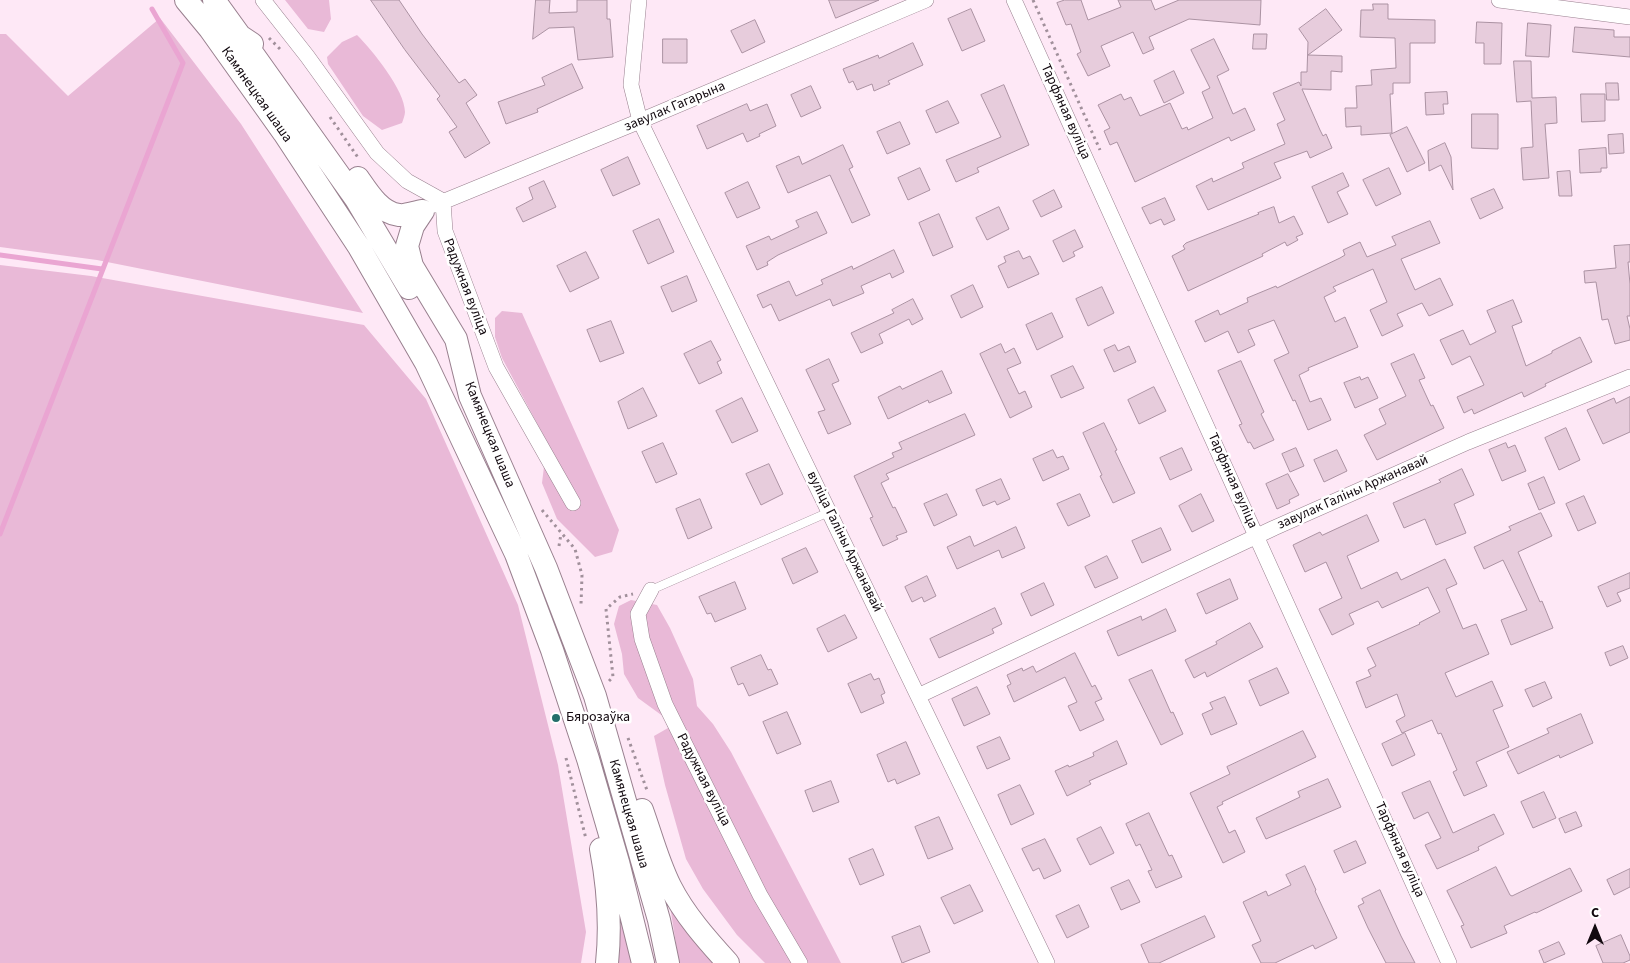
<!DOCTYPE html>
<html>
<head>
<meta charset="utf-8">
<style>
  body { margin:0 }
  #map { position:relative; width:1630px; height:963px; overflow:hidden; background:#fee8f6; font-family:"Source Sans 3",sans-serif }
  canvas { display:block }
  .north { position:absolute; left:1570px; top:903px; width:50px; height:50px; -webkit-text-stroke:4px #fff; paint-order:stroke; rotate:0deg; font-size:14px; font-weight:700; line-height:20px; text-align:center; color:#12090f }
  .north::after { content:''; display:block; margin:auto; width:18px; height:22px; background:#12090f; clip-path:polygon(50% 0,100% 100%,50% 72%,0 100%) }
</style>
</head>
<body>
<div id="map">
<canvas width="1630" height="963"></canvas>
<div class="north">С</div>
</div>
<script>
const ctx = document.querySelector('canvas').getContext('2d');
ctx.lineJoin = 'round';
function fill(path, color) { ctx.fillStyle = color; ctx.fill(path, 'evenodd'); }
function stroke(path, color, width, dash) { ctx.strokeStyle = color; ctx.lineWidth = width; ctx.lineCap = dash ? 'butt' : 'round'; ctx.setLineDash(dash || []); ctx.stroke(path); }
function write(font, color, halo, rows, align = 'center') {
  ctx.font = font + ' "Source Sans 3",sans-serif'; ctx.lineWidth = 5; ctx.setLineDash([]); ctx.textBaseline = 'middle'; ctx.strokeStyle = halo; ctx.fillStyle = color; for (const [text, x, y, turn = 0] of rows) {
    ctx.save(); ctx.translate(x, y); ctx.rotate((+turn || 0) * Math.PI / 180); ctx.textAlign = isNaN(turn) ? turn : align; if (halo) ctx.strokeText(text, 0, 0); ctx.fillText(text, 0, 0); ctx.restore();
  }
}
const green = new Path2D(`
  M285 0H329L331 19 324 32 308 29Z
  M160 18 241 124 363 313 97 260 0 247V34H6L68 96Z
  M357 35C372 50 405 90 405 112 405 115 403 120 402 123L382 130 363 116 328 64 327 57 342 42Z
  M0 265 91 276 364 325 426 399 518 605 558 765 586 932 581 963H0Z
  M502 311 522 313 619 530 612 552 595 557 557 519 542 483 547 442 502 358 495 337V318Z
  M631 600 657 605 670 628 693 679 697 706 713 724 731 752 841 963H765L737 935 703 889 686 859 665 785 654 736 668 728 664 717 638 698 624 674 622 654 614 624 619 606Z
  M670 906 717 963H679Z
  M622 913 634 963H617Z`);
const stream = new Path2D(`
  M0 255 102 269
  M0 534 183 63 152 9`);
const building = new Path2D(`
  M371 0H399L422 34 459 83 465 79 477 95 466 103 490 143 465 158 449 132 457 127 437 99 440 96 405 50Z
  M536 0H550L549 13 577 12V0H607V19H610L613 57 578 60 574 27 549 28 533 39Z
  M829 0H879L836 18Z
  M1065 0H1081L1088 20 1121 7 1118 0H1151L1155 10 1179 0H1261L1260 25 1189 19 1149 37 1154 49 1143 54 1133 32 1101 46 1110 66 1088 76 1077 54 1081 52 1071 24 1066 25 1057 3Z
  M1373 4H1388V19L1435 20V43H1410V83H1393V94H1390L1392 133 1361 135V126L1346 127 1345 108H1357L1356 86 1372 85 1371 70 1396 68 1395 38 1360 37 1361 10H1373Z
  M971 9 985 41 962 51 948 19Z
  M1326 9 1342 30 1308 55 1342 56V72L1331 71V90L1302 89 1320 130 1323 136 1326 134 1332 148 1310 158 1307 151 1274 163 1281 178 1208 210 1196 186 1212 178 1213 182 1244 168 1242 163 1285 144 1277 124 1285 120 1273 93 1299 82 1301 86V72H1307L1308 42 1299 29Z
  M755 20 765 42 742 53 731 31Z
  M1477 22 1502 23 1501 64H1484V43H1476Z
  M1528 23 1551 25 1549 57 1526 56Z
  M1575 27 1614 30V37H1630V57L1573 52Z
  M1254 34H1267L1266 49H1253Z
  M663 39H687V63H663Z
  M1214 39 1229 70 1217 76 1233 114 1245 108 1255 130 1231 141 1229 137 1135 182 1117 142 1110 145 1104 131 1110 128 1098 105 1121 94 1124 100 1131 97 1140 116 1170 103 1182 129 1187 127 1188 130 1213 118 1202 92 1210 88 1191 50Z
  M913 43 923 65 888 81 890 84 874 91 872 84 857 90 853 81 849 83 843 69 878 55 879 58Z
  M1514 61H1531L1532 98 1556 97 1557 123 1545 124 1549 178 1523 180 1521 148 1533 147 1531 101 1517 102Z
  M572 64 583 88 537 109 538 112 506 124 498 102 545 85 542 78Z
  M1174 71 1184 93 1164 103 1154 81Z
  M1606 83H1618L1619 100H1607Z
  M1004 85 1029 145 977 168 979 172 956 182 946 160 1001 137 981 95Z
  M811 86 821 108 801 117 791 95Z
  M1447 92 1448 104H1443L1444 114 1426 115 1425 93Z
  M1581 94H1605V121L1582 122Z
  M948 101 959 123 936 133 926 111Z
  M747 104 750 111 767 104 776 126 759 134 760 136 747 142 743 133 707 149 697 126Z
  M1472 114H1498V149L1472 148Z
  M900 122 910 144 887 154 877 132Z
  M1407 127 1425 163 1407 172 1390 135Z
  M1623 134 1624 153 1609 154 1608 135Z
  M1445 143 1451 157 1453 190 1441 165 1429 171 1428 151Z
  M843 145 853 167 849 169 870 215 852 223 830 175 788 193 776 166 799 156 802 164Z
  M1606 148 1607 168H1601V172L1580 173 1579 150Z
  M628 157 640 184 613 196 601 170Z
  M920 168 930 190 908 200 898 178Z
  M1389 168 1401 194 1376 206 1363 180Z
  M1570 171 1572 196H1559L1557 172Z
  M1343 173 1349 186 1337 192 1348 214 1328 223 1312 187Z
  M544 181 556 207 523 222 516 208 533 199 529 188Z
  M748 182 760 208 737 218 725 193Z
  M1494 189 1503 208 1480 219 1471 199Z
  M1054 190 1062 207 1041 217 1033 201Z
  M1165 198 1175 220 1164 225 1161 219 1150 224 1142 208Z
  M999 207 1009 229 987 240 976 218Z
  M1274 207 1279 223 1294 216 1303 234 1296 237 1298 240 1287 246 1285 242 1262 254 1263 256 1188 291 1172 256 1185 249 1183 246 1186 243 1259 214 1258 213Z
  M817 212 827 233 778 255 767 262 768 265 757 270 746 246 769 236 771 240 799 227 796 221Z
  M939 214 953 247 933 256 919 223Z
  M659 219 674 252 648 264 633 231Z
  M1430 221 1440 243 1401 259 1415 290 1440 278 1453 305 1429 316 1422 303 1397 314 1403 326 1382 336 1370 310 1387 302 1373 269 1333 287 1336 291 1324 297 1335 322 1345 317 1358 347 1308 368 1309 370 1299 375 1310 402 1321 398 1331 420 1308 430 1295 400 1293 401 1274 360 1289 353 1274 320 1248 330 1255 345 1238 353 1228 331 1205 342 1195 321 1218 310 1220 315 1248 302 1247 298 1276 286 1277 288 1340 258 1345 255 1343 250 1360 242 1367 257 1396 245 1392 237Z
  M1075 230 1083 247 1073 252 1075 256 1063 262 1053 241Z
  M1630 245V262H1628L1630 284V316H1627L1630 329V340L1615 344 1608 319 1602 320 1596 282 1585 283 1584 271 1616 268 1614 246Z
  M894 250 904 272 892 278 890 273 861 286 864 293 833 306 830 299 779 321 771 304 763 308 757 295 789 281 796 296 823 284 821 280 852 266 853 269Z
  M1019 251 1023 259 1030 256 1039 274 1008 288 998 266 1006 262 1004 257Z
  M586 252 599 278 570 292 557 266Z
  M687 276 697 301 672 312 661 287Z
  M973 285 983 307 961 318 951 296Z
  M1102 287 1114 313 1088 326 1076 299Z
  M913 299 923 319 912 325 909 319 879 334 883 343 861 353 851 333 894 313 892 310Z
  M1513 300 1522 322 1512 326 1526 366 1552 353V351L1580 337 1592 362 1545 384 1546 386 1524 397 1522 392 1474 414 1472 409 1464 413 1457 397 1484 385 1470 356 1452 365 1440 340 1463 330 1470 345 1496 332 1487 311Z
  M1052 313 1063 337 1037 350 1026 325Z
  M611 321 624 353 600 362 587 330Z
  M711 341 721 360 717 362 722 373 699 384 684 354Z
  M1001 344 1005 353 1014 348 1021 363 1007 369 1019 394 1025 391 1032 407 1010 418 980 354Z
  M1115 345 1118 351 1129 346 1136 362 1114 372 1104 350Z
  M1414 354 1425 378 1419 380 1431 406 1433 405 1444 428 1377 460 1364 435 1386 424 1379 409 1406 396 1391 364Z
  M829 359 839 381 832 384 851 424 828 434 818 412 825 410 806 370Z
  M1241 361 1264 412 1261 414 1274 440 1254 449 1250 442 1248 443 1239 425 1242 424 1218 371Z
  M1073 366 1084 388 1061 398 1051 376Z
  M942 371 952 393 929 403 928 400 888 419 878 397 900 386 902 389Z
  M1360 377 1361 380 1368 377 1378 398 1355 408 1344 383Z
  M1154 387 1166 411 1139 424 1128 400Z
  M643 388 657 416 628 429 618 402Z
  M1630 397V432L1603 444 1587 410 1614 398 1616 403Z
  M742 398 758 431 732 443 716 411Z
  M965 414 975 435 886 474 889 479 881 483 893 508 895 507 907 532 896 536 898 539 883 546 870 518 873 517 854 476 894 457 892 453 902 449 899 443Z
  M1104 423 1117 450 1115 451 1135 493 1113 503 1100 476 1102 475 1083 433Z
  M1566 428 1580 460 1559 470 1545 438Z
  M663 443 677 474 656 483 642 452Z
  M1506 443 1508 448 1515 445 1526 471 1502 481 1489 450Z
  M1182 448 1192 470 1170 480 1160 458Z
  M1296 448 1304 466 1290 472 1282 454Z
  M1053 450 1057 458 1063 456 1069 469 1043 481 1033 459Z
  M1337 450 1347 471 1324 482 1314 460Z
  M769 464 783 494 761 505 746 474Z
  M1462 469 1474 495 1454 504 1466 533 1436 545 1425 519 1404 528 1393 503 1441 482 1439 480Z
  M1288 474 1299 495 1289 500 1290 503 1277 509 1266 484Z
  M1544 477 1555 503 1539 510 1528 484Z
  M1001 479 1010 499 997 505 995 501 983 506 976 490Z
  M947 494 957 515 934 526 924 504Z
  M1080 494 1090 516 1068 526 1057 504Z
  M1201 494 1214 521 1192 532 1179 506Z
  M1584 496 1596 523 1578 531 1566 504Z
  M700 499 712 528 688 539 676 509Z
  M1541 513 1552 536 1518 552 1540 602 1542 601 1553 628 1511 645 1501 620 1527 610 1503 560 1484 569 1474 547 1511 530 1509 527Z
  M1367 515 1379 541 1347 556 1361 589 1397 572 1401 580 1445 559 1457 584 1446 589 1463 629 1476 624 1489 654 1445 673 1456 697 1492 681 1503 706 1493 710 1509 747 1476 762 1487 786 1464 796 1453 772 1457 770 1441 733 1438 734 1432 720 1402 733 1396 721 1405 716 1397 694 1366 708 1356 682 1371 676 1368 670 1376 666 1367 648 1420 624 1419 623 1440 612 1428 587 1382 608 1378 601 1349 614 1354 624 1332 635 1319 609 1342 598 1326 562 1305 572 1293 545 1320 532 1322 535Z
  M1016 527 1025 548 1002 558 999 550 957 569 947 547 970 536 974 546Z
  M1161 528 1171 550 1142 563 1132 541Z
  M806 548 818 572 793 584 782 559Z
  M1107 556 1118 578 1095 588 1085 567Z
  M1630 573V588L1617 593 1621 601 1607 607 1598 587Z
  M927 576 936 596 924 602 922 597 912 602 905 587Z
  M1230 579 1238 599 1206 614 1197 594Z
  M735 582 746 609 715 622 711 613 707 614 699 597Z
  M1044 583 1054 605 1031 616 1021 594Z
  M995 608 1002 624 992 629 994 633 939 658 930 639Z
  M1166 609 1176 631 1118 656 1107 631 1141 616 1142 620Z
  M845 615 857 638 828 652 817 629Z
  M1250 623 1263 647 1207 677 1205 672 1194 678 1185 660 1217 644 1216 642Z
  M1623 646 1628 658 1610 666 1605 653Z
  M1075 653 1092 687 1095 685 1102 699 1095 702 1104 720 1080 731 1068 706 1077 702 1065 677 1014 702 1007 686 1011 684 1007 675 1022 668 1023 671 1033 666 1036 672Z
  M761 655 768 670 771 669 778 684 749 696 743 683 738 685 731 668Z
  M1277 668 1289 693 1260 706 1249 681Z
  M1152 670 1171 713 1173 712 1183 734 1161 745 1129 680Z
  M871 674 874 680 879 678 885 693 881 695 884 703 861 713 848 684Z
  M1545 682 1552 698 1533 707 1525 690Z
  M977 687 990 714 964 726 952 699Z
  M1225 697 1237 724 1211 735 1202 714 1213 709 1210 703Z
  M787 712 801 744 777 754 763 722Z
  M1581 714 1593 743 1560 758 1559 755 1518 774 1507 752 1549 733 1547 729Z
  M1303 731 1316 757 1222 802 1223 804 1217 807 1229 833 1235 830 1245 852 1223 863 1190 793 1230 774 1227 767Z
  M1405 733 1415 755 1392 766 1382 744Z
  M1000 737 1010 759 987 769 977 747Z
  M1117 741 1127 764 1089 781 1091 784 1067 796 1055 771 1068 765 1069 767 1094 756 1093 753Z
  M906 742 920 774 897 784 895 779 888 782 877 755Z
  M1328 779 1341 807 1266 839 1256 818 1300 797 1298 792Z
  M831 781 839 802 813 812 805 791Z
  M1430 781 1453 833 1494 814 1504 834 1478 847 1479 850 1437 869 1425 845 1441 838 1428 812 1414 819 1402 793Z
  M1020 785 1034 814 1011 825 998 795Z
  M1544 792 1556 818 1533 828 1521 802Z
  M1576 812 1582 826 1565 833 1559 819Z
  M1149 813 1169 856 1172 855 1182 877 1156 888 1148 871 1152 870 1140 844 1136 846 1126 824Z
  M939 817 953 849 928 859 915 827Z
  M1101 827 1114 853 1090 865 1077 839Z
  M1045 839 1061 871 1044 879 1039 868 1033 871 1022 849Z
  M1356 841 1366 863 1344 873 1334 851Z
  M873 849 884 875 860 885 849 859Z
  M1305 866 1316 890 1315 891 1337 938 1315 949 1313 945 1275 963H1261L1252 945 1261 941 1243 902 1266 891 1268 896 1291 885 1286 875Z
  M1496 867 1510 895 1512 896 1570 868 1582 891 1536 913 1535 912 1504 926 1507 933 1471 948 1461 926 1464 925 1447 891Z
  M1630 869V887L1614 895 1607 880Z
  M1129 880 1140 902 1121 910 1111 888Z
  M970 885 983 911 954 924 941 898Z
  M1380 890 1401 936 1415 963H1386L1368 928 1358 906 1364 903 1362 899Z
  M1079 905 1089 927 1067 938 1056 916Z
  M1205 916 1215 937 1159 963H1149L1141 945Z
  M920 926 930 952 902 963 892 937Z
  M1621 935 1630 956V960L1623 963H1603L1596 946Z
  M1559 942 1565 954 1544 963 1539 951Z`);
const path = new Path2D(`
  M1033 0 1100 150
  M269 38 281 50
  M330 117 359 159
  M542 510 575 549 582 575 581 605
  M559 546 561 534
  M609 681 613 677 606 609 620 597 633 594
  M628 738 648 793
  M566 758 586 839`);
const service = new Path2D(`
  M651 590 829 512`);
const minor = new Path2D(`
  M263 0 307 56 377 153 407 181 443 201 445 231 496 367 573 503
  M639 0 631 85 640 121 1047 963
  M1014 0 1449 963
  M1499 0 1630 17
  M435 205 640 121 926 0
  M651 590 638 614 642 639 665 704 760 895 800 963
  M918 696 1274 528 1468 442 1630 377`);
const primary = new Path2D(`
  M186 0 210 29 284 133 359 247 426 363 516 554 552 650 588 759 618 862 643 963
  M214 0 240 36 252 44
  M240 36 356 199 409 288
  M358 178C367 191 380 213 399 215 406 216 415 212 423 211
  M423 211 413 226 407 246 412 266 456 339 470 396 546 568 595 696 659 920 668 963
  M642 810C651 835 658 862 670 886 684 914 707 940 728 963
  M601 849C608 886 611 925 607 963`);
const markers = [
  [556,718,5,"#246e6b"]
];
const streetNames = [
  ["Камянецкая шаша",256,95,55],
  ["завулак Гагарына",675,107,-23],
  ["Тарфяная вуліца",1065,112,66],
  ["Радужная вуліца",465,287,69],
  ["Камянецкая шаша",489,435,68],
  ["Тарфяная вуліца",1232,481,66],
  ["завулак Галіны Аржанавай",1353,493,-24],
  ["вуліца Галіны Аржанавай",844,542,64],
  ["Радужная вуліца",703,780,63],
  ["Камянецкая шаша",628,814,74],
  ["Тарфяная вуліца",1399,850,66]
];
const poiNames = [
  ["Бярозаўка",566,718]
];
fill(green, '#e9b9d7');
stroke(stream, '#eaa5d2', 5);
fill(building, '#e7ccdc');
stroke(building, '#ab92a2', 1);
stroke(service, '#99808f', 9);
stroke(minor, '#99808f', 16);
stroke(primary, '#99808f', 24);
stroke(path, '#a1909b', 3, [2.5, 4]);
stroke(service, '#fff', 8);
stroke(minor, '#fff', 15);
stroke(primary, '#fff', 22);
for (const [x, y, r, color] of markers) { const dot = new Path2D(); dot.arc(x, y, r, 0, 2 * Math.PI); ctx.fillStyle = color; ctx.fill(dot); stroke(dot, '#fff', 2); }
write('14px', '#12090f', '#fff', streetNames);
write('14px', '#12090f', '#fff', poiNames, 'left');
</script>
</body>
</html>
